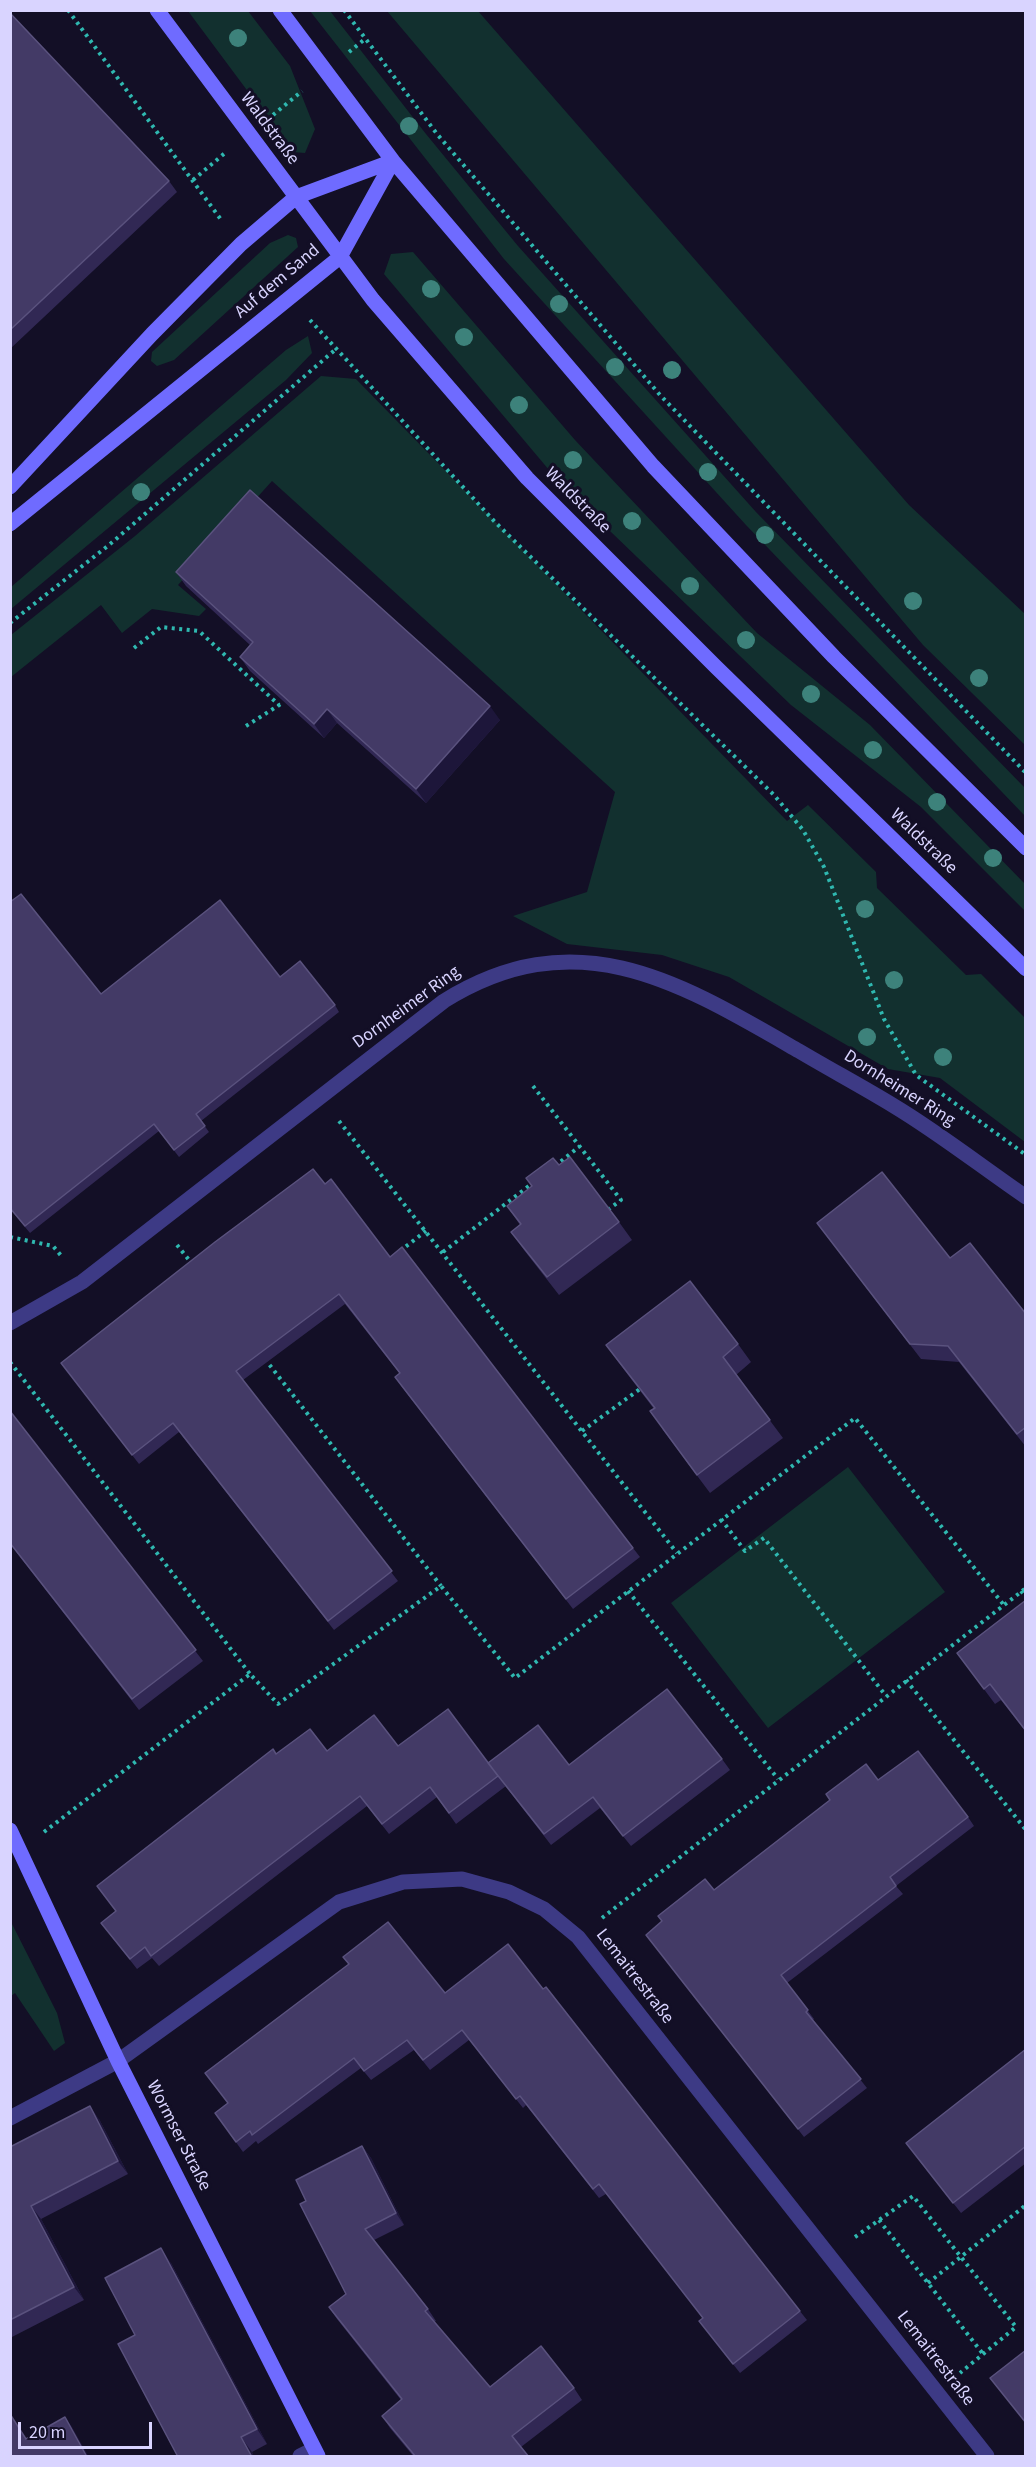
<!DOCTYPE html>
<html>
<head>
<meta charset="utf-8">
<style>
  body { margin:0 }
  #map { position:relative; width:1036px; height:2467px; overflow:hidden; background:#130f26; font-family:"Source Sans 3",sans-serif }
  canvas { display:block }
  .frame { position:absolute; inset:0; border:12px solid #d9d4ff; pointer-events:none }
  .scale { position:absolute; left:18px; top:2422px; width:134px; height:27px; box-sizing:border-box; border:3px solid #d9d4ff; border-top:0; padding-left:8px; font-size:18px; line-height:21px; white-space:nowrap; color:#d9d4ff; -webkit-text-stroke:4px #130f26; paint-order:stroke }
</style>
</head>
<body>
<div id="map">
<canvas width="1036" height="2467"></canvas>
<div class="frame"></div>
<div class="scale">20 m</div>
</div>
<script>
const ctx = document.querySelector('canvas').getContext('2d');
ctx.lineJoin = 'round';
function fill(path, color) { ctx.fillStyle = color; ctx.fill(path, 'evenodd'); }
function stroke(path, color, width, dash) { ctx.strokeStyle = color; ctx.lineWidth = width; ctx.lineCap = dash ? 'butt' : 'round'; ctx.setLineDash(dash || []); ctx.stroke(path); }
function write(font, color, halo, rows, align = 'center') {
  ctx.font = font + ' "Source Sans 3",sans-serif'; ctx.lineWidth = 6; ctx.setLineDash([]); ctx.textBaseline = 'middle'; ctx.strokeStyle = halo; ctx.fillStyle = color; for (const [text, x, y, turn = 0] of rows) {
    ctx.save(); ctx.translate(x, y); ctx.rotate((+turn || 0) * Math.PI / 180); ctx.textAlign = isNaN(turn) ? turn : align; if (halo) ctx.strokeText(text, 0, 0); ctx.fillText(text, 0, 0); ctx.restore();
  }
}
const green = new Path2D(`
  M188 11H248L290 66 315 129 305 153 293 152Z
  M310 11H330L426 134 518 246 756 512 1025 788V816L746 525 504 259Z
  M387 11H478L909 505 1025 614V745L923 645Z
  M288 235 296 238 298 247 174 360 157 366 151 361 152 352 270 243Z
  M413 252 575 440 757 633 870 725 1025 884V911L921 807 791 705 560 483 384 274 391 254Z
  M308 336 312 353 286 380 11 609V587L286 350Z
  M321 376 356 379 787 821 808 805 876 872 877 888 966 975 981 974 1025 1018V1142L940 1078 888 1069 729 977 662 955 567 944 513 916 587 892 615 792 272 481 178 585 206 609 199 616 152 609 122 633 101 605 11 677V635L135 536Z
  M848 1467 945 1592 768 1728 671 1603Z
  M10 1920 57 2013 65 2043 54 2051 15 1993 11 1996Z`);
const path = new Path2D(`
  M68 10 222 221
  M344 10 437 134 660 395 1026 773
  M349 52 365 39
  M273 115 302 91
  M193 180 225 153
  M310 320 495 522 774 795 803 830 824 867 884 1019 916 1075 1026 1155
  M10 623 109 545 336 349
  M134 648 161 627 199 631 279 705
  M246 726 284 702
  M533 1086 621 1200 609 1209
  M339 1121 677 1553
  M555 1166 580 1146
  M10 1237 53 1246 63 1258
  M177 1245 193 1265
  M400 1251 426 1231
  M443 1252 534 1182
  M265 1359 441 1586
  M10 1362 250 1674
  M582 1431 640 1389
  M721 1519 745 1551 764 1538 886 1696
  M628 1591 778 1779
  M1021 1591 1026 1597
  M906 1680 1026 1830
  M44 1832 250 1674 278 1704 441 1586 515 1678 855 1418 1003 1604
  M602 1918 1026 1588
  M879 2220 983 2354
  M855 2237 913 2196 1016 2327 960 2373
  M928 2283 1026 2205`);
const street = new Path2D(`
  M10 1323 82 1282 444 1001C577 918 681 983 799 1051 831 1070 863 1087 894 1106 939 1133 982 1167 1026 1197
  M10 2118 118 2061 339 1902 403 1882 462 1879 509 1892 544 1909 578 1937 987 2456
  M300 2456 314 2449`);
const secondary = new Path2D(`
  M157 10 373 300 527 478 716 667 1026 969
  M280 10 393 161 653 466 834 657 1026 848
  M10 487 152 334 241 244 296 197 393 161
  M10 524 340 257 393 161
  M10 1830 118 2061 318 2456`);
const trees = [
  [238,38],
  [409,126],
  [431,289],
  [559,304],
  [464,337],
  [615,367],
  [672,370],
  [519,405],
  [573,460],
  [708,472],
  [141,492],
  [632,521],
  [765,535],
  [690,586],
  [913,601],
  [746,640],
  [979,678],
  [811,694],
  [873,750],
  [937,802],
  [993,858],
  [865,909],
  [894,980],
  [867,1037],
  [943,1057]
];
const wall = new Path2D(`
  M10 13 169 181 177 192 10 349Z
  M176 572 500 720 426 803 337 723 324 738 250 671 240 657 250 645 186 586Z
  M10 902 101 994 280 977 335 1005 339 1012 201 1121 209 1132 179 1157 159 1131 30 1233 10 1209Z
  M559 1165 619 1222 632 1240 559 1295 524 1250 511 1232 520 1225 507 1206Z
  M325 1184 390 1257 633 1548 640 1557 573 1609 402 1387 395 1377 400 1374 345 1304 243 1380 398 1581 334 1630 179 1432 139 1464 61 1363Z
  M817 1223 950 1258 1026 1314V1447L959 1362 921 1359 828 1238Z
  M738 1344 751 1362 736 1375 783 1438 710 1493 663 1430 654 1409 619 1363 606 1345Z
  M10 1411 203 1661 139 1710 10 1544Z
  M1026 1600V1732L1001 1700 995 1704 957 1653Z
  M398 1746 490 1764 569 1765 722 1759 730 1770 631 1846 600 1808 551 1845 503 1783 506 1786 456 1824 437 1797 389 1834 367 1806 159 1966 152 1958 137 1969 101 1923 116 1911 97 1886 276 1754Z
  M878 1780 968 1817 974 1826 896 1886 903 1894 787 1983 814 2019 813 2020 867 2088 804 2137 646 1935 714 1890 830 1800Z
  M343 1957 445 1993 543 1989 807 2320 740 2373 699 2321 703 2318 606 2194 599 2198 526 2105 523 2108 469 2040 430 2070 414 2050 371 2080 361 2068 258 2144 256 2141 243 2152 215 2113 228 2103 205 2073 349 1965Z
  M1026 2049V2163L961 2213 906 2143Z
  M99 2119 128 2174 41 2219 84 2300 10 2338V2147Z
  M362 2146 371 2158 404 2225 374 2240 428 2309 436 2321 434 2322 490 2387 574 2388 582 2400 521 2447 529 2457H414L390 2428 382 2416 401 2400 337 2319 329 2307 346 2294 306 2201Z
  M171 2263 267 2444 252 2452 254 2457H178L135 2335Z`);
const shadedWall = new Path2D(`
  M490 706 500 720 426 803 416 789Z
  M327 709 337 723 324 738 314 724Z
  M90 2106 99 2119 128 2174 118 2161Z
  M362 2146 371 2158 404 2225 396 2213Z
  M31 2206 41 2219 84 2300 74 2287Z
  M161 2248 171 2263 267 2444 257 2429Z
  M65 2417 72 2427 89 2457H87Z
  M241 2437 252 2452 254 2457H252Z`);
const building = new Path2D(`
  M10 13 169 181 10 330Z
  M250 490 490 706 416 789 327 709 314 724 240 657 253 642 176 572Z
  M21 894 101 994 220 900 280 977 300 961 335 1005 196 1114 205 1126 174 1150 154 1124 25 1226 10 1208V902Z
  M570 1157 619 1222 547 1277 511 1232 521 1224 507 1206 532 1186 526 1178 553 1158 559 1165Z
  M313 1169 325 1184 331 1179 390 1257 402 1247 633 1548 566 1599 395 1377 400 1373 339 1294 236 1371 392 1571 328 1621 173 1423 132 1455 61 1363 215 1242Z
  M882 1172 950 1258 970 1243 1026 1314V1427L1017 1434 948 1346 910 1344 817 1223Z
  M690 1281 738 1344 723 1357 770 1420 697 1475 650 1411 655 1408 606 1345Z
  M10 1411 196 1650 132 1699 10 1543Z
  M1026 1600V1731L990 1684 984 1689 957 1653Z
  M667 1689 722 1759 623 1836 593 1797 544 1834 488 1763 538 1725 569 1765Z
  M448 1709 498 1776 449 1813 430 1787 382 1824 360 1796 151 1956 145 1947 130 1959 101 1923 116 1911 97 1886 273 1749 276 1754 310 1729 327 1751 374 1715 398 1746Z
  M918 1751 968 1817 890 1877 896 1886 781 1975 808 2010 806 2012 861 2079 798 2129 646 1935 662 1921 658 1916 705 1879 714 1890 830 1800 826 1794 866 1764 878 1780Z
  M388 1922 445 1993 508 1944 543 1989 546 1987 800 2311 733 2364 699 2321 703 2318 599 2184 593 2189 520 2096 516 2099 462 2030 423 2060 407 2040 364 2071 354 2058 252 2135 250 2131 236 2142 215 2113 228 2103 205 2073 349 1964 343 1957Z
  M1026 2049V2146L953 2203 906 2143Z
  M90 2106 118 2161 31 2206 74 2287 10 2320V2147Z
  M362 2146 396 2213 365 2229 428 2309 425 2311 490 2387 541 2346 574 2388 512 2436 529 2457H416L382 2416 402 2399 329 2307 346 2294 300 2204 306 2201 296 2180Z
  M161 2248 257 2429 241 2437 252 2457H178L118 2344 135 2335 105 2278Z
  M1026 2350V2423L990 2378Z
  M10 2414 26 2439 65 2417 87 2457H10Z`);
const streetNames = [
  ["Waldstraße",269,129,53],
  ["Auf dem Sand",278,282,-40],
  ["Waldstraße",577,501,45],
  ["Waldstraße",923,842,44],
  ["Dornheimer Ring",407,1008,-36],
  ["Dornheimer Ring",899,1089,32],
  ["Lemaitrestraße",634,1977,52],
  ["Wormser Straße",178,2136,63],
  ["Lemaitrestraße",935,2359,52]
];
fill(green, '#12302f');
stroke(path, '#2fb8b0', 4, [3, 4.5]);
stroke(street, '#3d3a85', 15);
stroke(secondary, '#6f6bff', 15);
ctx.fillStyle = '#3d827b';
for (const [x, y] of trees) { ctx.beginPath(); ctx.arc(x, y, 9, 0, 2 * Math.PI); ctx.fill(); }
fill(wall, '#312854');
fill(shadedWall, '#1d163a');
fill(building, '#433a66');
stroke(building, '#5a527e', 1.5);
write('18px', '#d9d4ff', '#130f26', streetNames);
</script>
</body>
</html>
